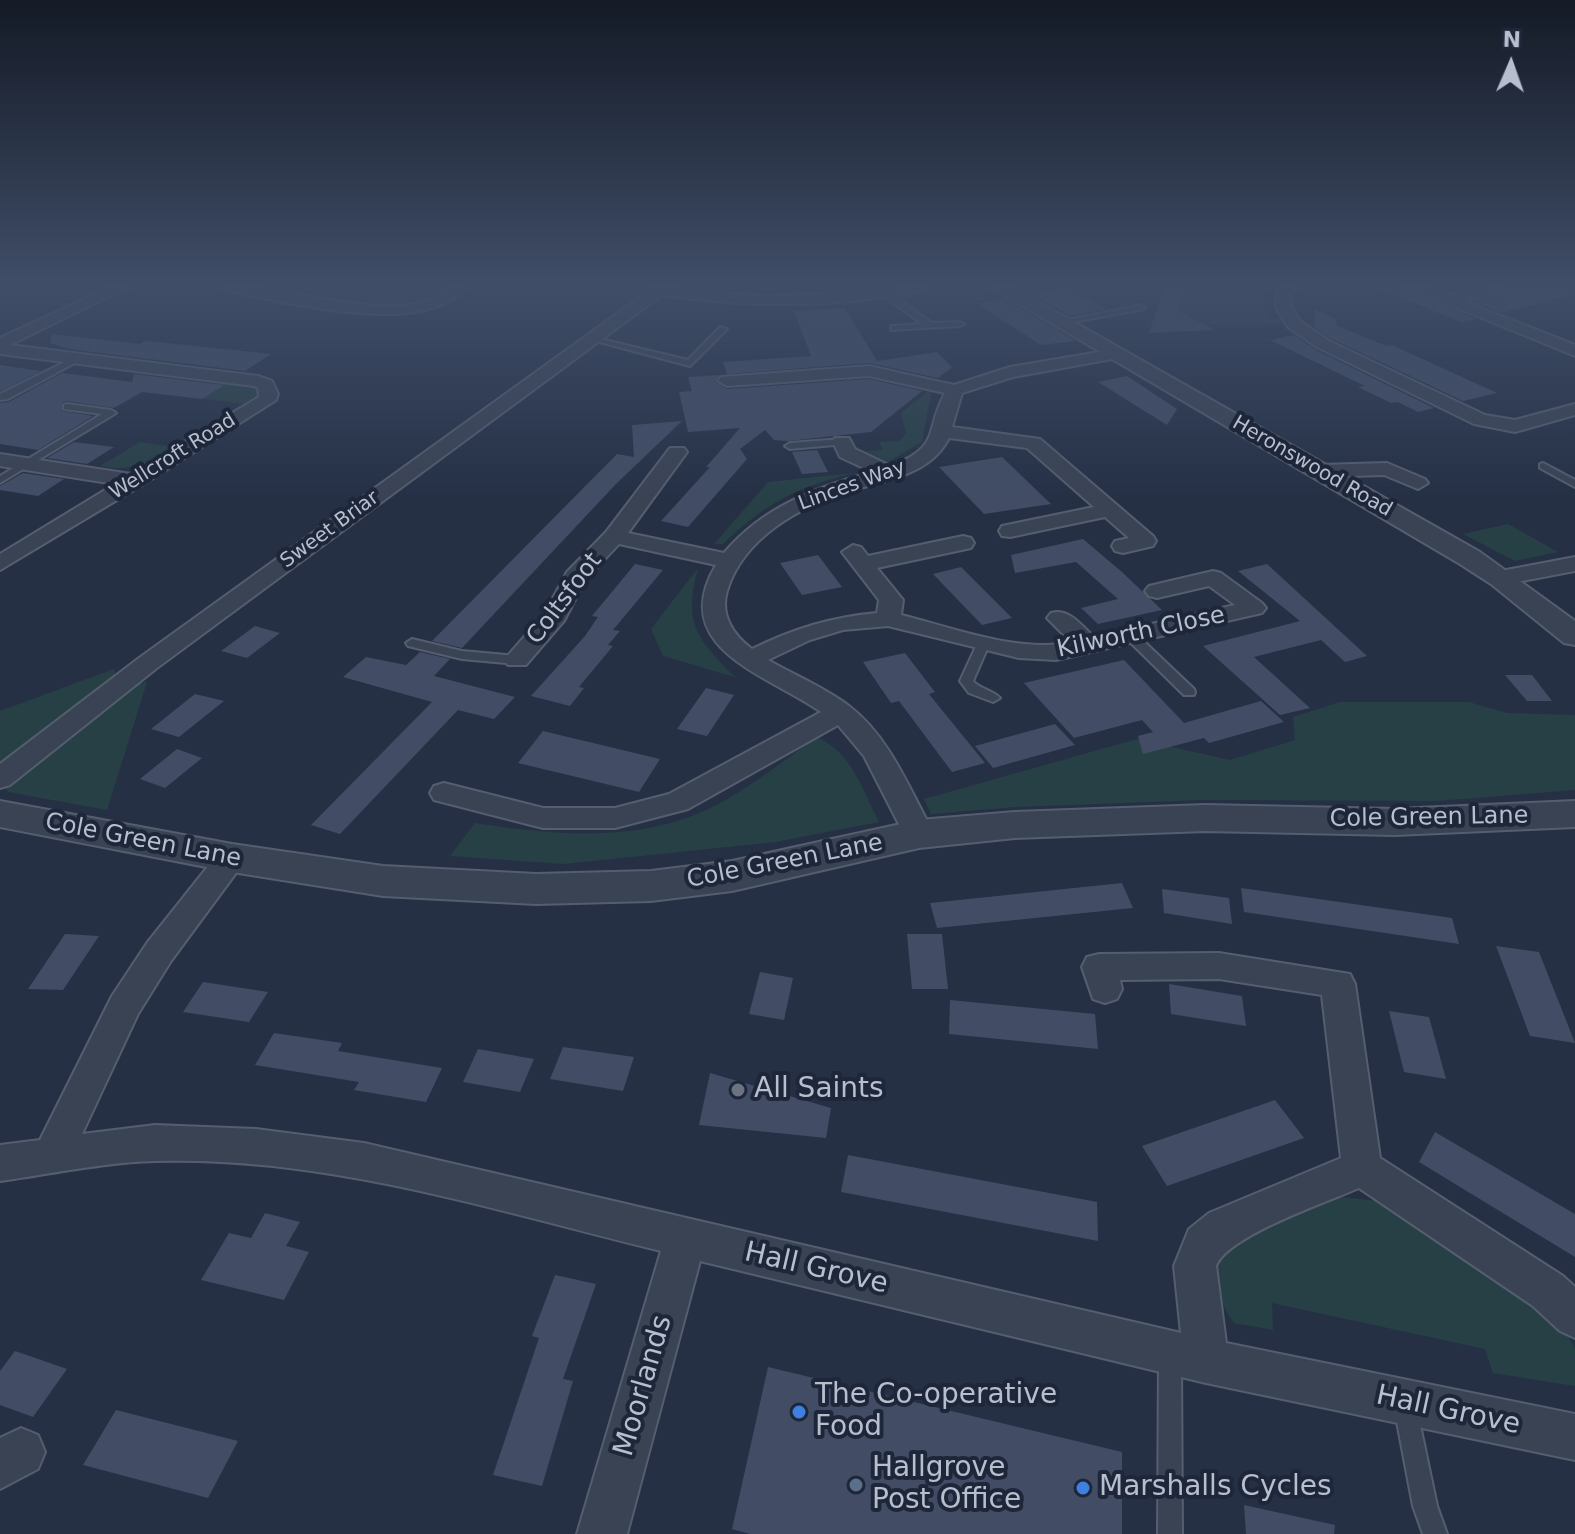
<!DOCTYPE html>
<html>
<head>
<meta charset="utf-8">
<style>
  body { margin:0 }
  #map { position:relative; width:1575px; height:1534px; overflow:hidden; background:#253045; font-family:"DejaVu Sans",sans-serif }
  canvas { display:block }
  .north { position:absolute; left:1471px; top:24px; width:80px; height:80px; -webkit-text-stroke:6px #1e273a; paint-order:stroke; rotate:2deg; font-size:22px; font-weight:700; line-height:32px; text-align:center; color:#b7bece }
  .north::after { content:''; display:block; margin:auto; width:28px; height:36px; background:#b7bece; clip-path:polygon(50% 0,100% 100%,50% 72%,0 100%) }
</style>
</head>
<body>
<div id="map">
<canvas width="1575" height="1534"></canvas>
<div class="north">N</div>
</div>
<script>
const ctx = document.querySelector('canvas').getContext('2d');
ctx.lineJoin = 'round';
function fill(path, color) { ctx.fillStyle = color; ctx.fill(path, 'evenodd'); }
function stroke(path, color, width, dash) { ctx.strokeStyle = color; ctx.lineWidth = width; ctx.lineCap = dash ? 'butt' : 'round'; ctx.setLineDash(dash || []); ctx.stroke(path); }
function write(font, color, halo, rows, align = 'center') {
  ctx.font = font + ' "DejaVu Sans",sans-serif'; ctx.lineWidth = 8; ctx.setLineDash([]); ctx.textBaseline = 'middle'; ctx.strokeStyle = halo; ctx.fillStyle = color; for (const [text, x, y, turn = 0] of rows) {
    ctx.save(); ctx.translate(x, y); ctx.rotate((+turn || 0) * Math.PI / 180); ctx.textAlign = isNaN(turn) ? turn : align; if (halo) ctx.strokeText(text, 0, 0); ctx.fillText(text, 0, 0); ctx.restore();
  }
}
const green = new Path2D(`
  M347 287H449L451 292C420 307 365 313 332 299L335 293Z
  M1184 287H1270L1263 301 1270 317 1291 319 1294 324 1204 325 1173 310 1179 304Z
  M224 381 260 387 261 394 243 404 198 398Z
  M932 388 922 442 888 462 865 451 883 450 879 442 900 441 906 433 901 413Z
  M140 442 172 447C144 464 135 472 100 466Z
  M853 473C795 488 766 503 723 544H714L768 482Z
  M1508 524 1558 552 1515 561 1463 534Z
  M698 568C683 623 696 638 735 677L663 656 651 629Z
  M114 669 116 677 0 769V711Z
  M147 682 107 810 8 792 5 786 135 685Z
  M1340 702H1469L1507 713 1575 715V790L1437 801 1202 800 1016 807 931 814 924 799 1137 739 1230 760 1295 740 1293 717Z
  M817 737C852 753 862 789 879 822L775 842 564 864 450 856 475 823C547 834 629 843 699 813 741 796 779 763 817 737Z
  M1341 1197 1378 1201 1560 1322 1575 1349V1386L1493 1373 1485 1349 1272 1303 1273 1330 1234 1323C1216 1297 1206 1271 1228 1244L1321 1201Z`);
const building = new Path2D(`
  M1164 287H1184L1177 311 1215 330 1149 333Z
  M1375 287H1403L1476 319 1461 322Z
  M1507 287H1567L1568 296 1502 313 1474 302 1505 296Z
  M1068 288 1106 309 1070 316 1031 294Z
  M1004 299 1076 341 1041 345 976 303Z
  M845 308 877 361 937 352 952 367 938 378 869 363 727 374 723 362 811 356 794 311Z
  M1314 309 1336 319 1337 326 1386 346 1392 345 1497 393 1463 401 1330 338 1315 328Z
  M52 334 140 344 147 341 271 354 245 371 69 349 50 343Z
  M1294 335 1316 350 1434 408 1418 412 1398 402 1391 403 1358 387 1365 386 1270 340Z
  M0 365 20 368 41 371 0 391Z
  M62 373 132 382 134 374 224 385 202 399 142 392 114 408 66 401 62 403V411L93 416 38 450 0 444V403L9 402Z
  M720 375 715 382 727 389 869 379 922 391 871 432 788 441 774 440 765 430 740 449 747 459 688 527 661 521 710 467H706L740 428 688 432 679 392 692 391 688 377Z
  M1127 376 1177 409 1167 425 1098 382Z
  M682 421 616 484 462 648 432 641 617 454 634 457 632 425Z
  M74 442 114 447 87 464 47 458Z
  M817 450 828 472 802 474 792 452Z
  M1002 457 1051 504 984 514 939 467Z
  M23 473 64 479 38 496 0 490V486Z
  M1083 539 1122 572 1162 610 1098 624 1081 608 1118 599 1076 562 1015 573 1011 555Z
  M818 555 842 587 802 595 780 563Z
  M635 564 663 570 613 630 620 631 608 645 613 646 579 687 584 688 570 706 531 696 585 636 598 617 592 616Z
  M1267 564 1367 656 1345 662 1321 640 1254 657 1310 708 1280 715 1203 646 1300 621 1238 571Z
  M961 567 1012 618 982 625 933 574Z
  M255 626 280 633 247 658 221 651Z
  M420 652 450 659 434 676 515 697 494 719 458 710 340 834 311 825 432 702 343 677 366 657 406 665Z
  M905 653 935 692 929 694 985 763 952 772 899 701 891 703 863 662Z
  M1124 660 1184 723 1261 701 1284 722 1209 743 1204 738 1143 754 1138 736 1153 732 1142 720 1074 738 1024 683Z
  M1505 675H1532L1552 701H1527Z
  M706 688 734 695 707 736 677 729Z
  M195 694 224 701 179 737 151 729Z
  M1055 724 1075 745 993 768 975 746Z
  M543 731 660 759 639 792 518 763Z
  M177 749 202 758 165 788 140 779Z
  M1122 883 1133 908 937 928 930 903Z
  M1241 888 1452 918 1459 944 1244 912Z
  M1162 889 1229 898 1232 924 1164 913Z
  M65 934 99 936 63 990 28 989Z
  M907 934H942L948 989H912Z
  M1496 946 1539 952 1575 1043 1530 1036Z
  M760 972 793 978 784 1020 749 1014Z
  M203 982 268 992 249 1022 183 1012Z
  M1169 984 1242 996 1246 1026 1171 1014Z
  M950 1000 1095 1014 1098 1049 949 1034Z
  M1389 1011 1429 1017 1446 1079 1404 1072Z
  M274 1033 342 1043 338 1051 442 1068 426 1102 354 1090 359 1082 255 1065Z
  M563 1047 634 1057 623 1091 550 1079Z
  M478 1049 534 1059 520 1092 463 1082Z
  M710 1073 831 1108 826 1138 699 1125Z
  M1275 1100 1304 1138 1167 1186 1142 1146Z
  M1435 1132 1575 1214V1257L1419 1162Z
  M848 1155 1097 1202 1098 1241 841 1192Z
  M265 1213 300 1222 286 1246 309 1252 284 1300 201 1280 229 1233 251 1238Z
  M555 1275 596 1284 563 1379 573 1381 542 1486 493 1475 539 1338 532 1336Z
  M15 1351 67 1369 33 1417 0 1405V1371Z
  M768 1367 1122 1452V1534H750L732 1529Z
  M116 1410 238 1441 208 1498 83 1465Z
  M1244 1505 1335 1525 1334 1534H1246Z`);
const service = new Path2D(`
  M882 291H888L932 323 960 322 964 324 960 326 891 330V326H894L923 324 882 295Z
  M1141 305 1145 307 1144 309 1062 324 1058 322Z
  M720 327 727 329 690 366 588 339 592 337 688 360Z
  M75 357 82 359 8 399 0 400V394Z
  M67 404 111 410 116 413 0 483V476L102 414 64 409V405Z
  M842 439 847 442 845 444 790 449 785 446 790 443Z
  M1543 463 1575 480V487L1540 468V464Z
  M1132 633 1136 634 1194 689 1195 692 1194 695H1184L1128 640 1126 637 1128 634Z
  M984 638 990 642 973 681C980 689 992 690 1000 698L993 702 969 693 960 681 978 642Z
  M412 639 462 651 517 656 523 660 517 664 462 659 408 646 406 643Z
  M1170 1347 1178 1350 1181 1358 1182 1534H1158L1159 1358 1162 1350Z
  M1405 1395 1413 1398 1416 1406 1437 1506 1447 1534H1423L1413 1506 1394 1406 1397 1398Z`);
const minor = new Path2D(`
  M110 287H128L10 345 258 376 272 381 278 394 276 400 142 485 0 570V554L115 484 0 466V454L131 474 259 397 258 388 254 386 0 354V338Z
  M221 287C231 287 242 286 252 287 300 291 415 328 451 287H466C426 339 286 302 228 291Z
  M654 287 768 297 926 287C917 295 898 295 885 297 809 308 738 306 662 295L157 668 10 785 0 788V764L139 658Z
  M1280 287H1296L1290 293 1292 308 1300 321 1329 341 1485 415 1515 420 1575 404V415L1515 432 1474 424 1317 347 1288 327 1276 308V292Z
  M1406 287H1426L1447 295 1504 287V293L1463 301 1575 345V356Z
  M1117 349 1123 351 1125 354 1123 357 1013 377 962 393 952 427 1040 439 1153 536 1156 541 1153 546 1123 553 1115 551 1112 546 1115 541 1129 538 1105 517 1010 537 1002 536 999 531 1002 526 1094 507 1027 448 949 438C930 475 886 480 850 491 800 506 743 538 727 591 720 615 733 635 752 649 793 629 831 617 877 613L879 600 842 552 853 545 861 547 868 556 963 536 971 538 974 543 971 548 877 568 903 600 901 615C951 627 1020 654 1071 642L1047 618 1051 613C1069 608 1081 625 1094 637L1235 605 1209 586 1157 598 1149 596 1145 591 1149 586 1213 571 1221 573 1262 603 1266 608 1262 613 1056 660 1019 658 888 626 843 630 810 640 768 660C794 675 824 687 849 706 889 736 910 790 934 834L930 842 919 845 908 842 864 756 838 725 688 809 615 828H543L434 800 430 793 434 786 444 783 543 808H615L669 794 821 712C769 675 666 649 716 565L619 544 585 580 564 621 526 665H508L504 660 545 613 567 572 606 532 670 448H684L687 452 628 533 724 553C764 506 815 488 872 472L840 457 833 442 835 438H849L855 449 891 466C942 446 924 432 945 393L869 376 727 386 718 381 721 377 869 366 954 385 1010 367Z
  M1387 463 1425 479 1428 483 1418 489 1384 475 1319 477 1309 471 1319 465Z
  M1575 557V571L1501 585 1493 583 1490 578 1493 573 1501 571Z
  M232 847 243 850 247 858 171 961 138 1014 82 1134 155 1125 256 1129 364 1143 1181 1333 1174 1266 1189 1229 1209 1213 1341 1158 1322 995 1219 979 1120 980 1122 989 1117 999 1105 1003 1093 999 1082 967 1087 957 1099 954 1219 953 1350 974 1355 984 1380 1158 1563 1276 1575 1287V1338L1560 1331 1533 1306 1359 1188C1327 1202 1227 1236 1216 1266L1226 1343 1575 1414V1460L1206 1383 700 1261 627 1534H577L661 1251C497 1211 328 1156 156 1161 105 1162 51 1174 0 1181V1145L40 1140 112 996 147 943 221 850Z
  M21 1428 38 1435 45 1452 38 1469 0 1489V1438Z`);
const tertiary = new Path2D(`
  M990 287H1012L1480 552 1575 621V645L1564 643 1491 584 1460 564Z
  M0 801 232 844 383 866 536 874 651 871 732 861 919 820 1015 812 1205 805 1395 809 1575 801V827L1395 835 1205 831 1015 838 919 848 732 891 651 901 536 904 383 896 232 872 0 827Z`);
const markers = [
  [738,1090,8,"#6b7280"],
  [799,1412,8,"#3f7fe0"],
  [856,1485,8,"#5c6f8a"],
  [1083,1488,8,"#3f7fe0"]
];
const farStreetnames = [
  ["Wellcroft Road",173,457,-32],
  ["Heronswood Road",1312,467,30],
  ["Linces Way",852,486,-20],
  ["Sweet Briar",330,530,-36]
];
const streetNames = [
  ["Coltsfoot",565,599,-53],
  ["Kilworth Close",1141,633,-12],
  ["Cole Green Lane",1429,818,-1],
  ["Cole Green Lane",143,841,11],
  ["Cole Green Lane",785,862,-11]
];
const nearPoinames = [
  ["All Saints",754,1090],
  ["The Co-operative",815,1396],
  ["Food",815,1428],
  ["Hallgrove",872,1469],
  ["Post Office",872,1501],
  ["Marshalls Cycles",1099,1488]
];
const nearStreetnames = [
  ["Hall Grove",816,1269,13],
  ["Moorlands",644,1386,-74],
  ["Hall Grove",1448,1411,12]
];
fill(green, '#274046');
fill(building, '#424d65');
stroke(service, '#555e6f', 4);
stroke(minor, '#555e6f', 4);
stroke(tertiary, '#555e6f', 4);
fill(service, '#3a4354');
fill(minor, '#3a4354');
fill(tertiary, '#3a4354');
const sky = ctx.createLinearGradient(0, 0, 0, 502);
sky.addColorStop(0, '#141a26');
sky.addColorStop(0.57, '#404e68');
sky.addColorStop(1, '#404e6800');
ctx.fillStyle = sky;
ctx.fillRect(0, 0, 1575, 502);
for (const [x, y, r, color] of markers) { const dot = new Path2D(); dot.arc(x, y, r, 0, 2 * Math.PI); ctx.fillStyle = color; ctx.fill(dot); stroke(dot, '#1e273a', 3); }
write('20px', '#b7bece', '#1e273a', farStreetnames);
write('24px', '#b7bece', '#1e273a', streetNames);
write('28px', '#b7bece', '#1e273a', nearPoinames, 'left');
write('28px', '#b7bece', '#1e273a', nearStreetnames);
</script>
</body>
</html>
